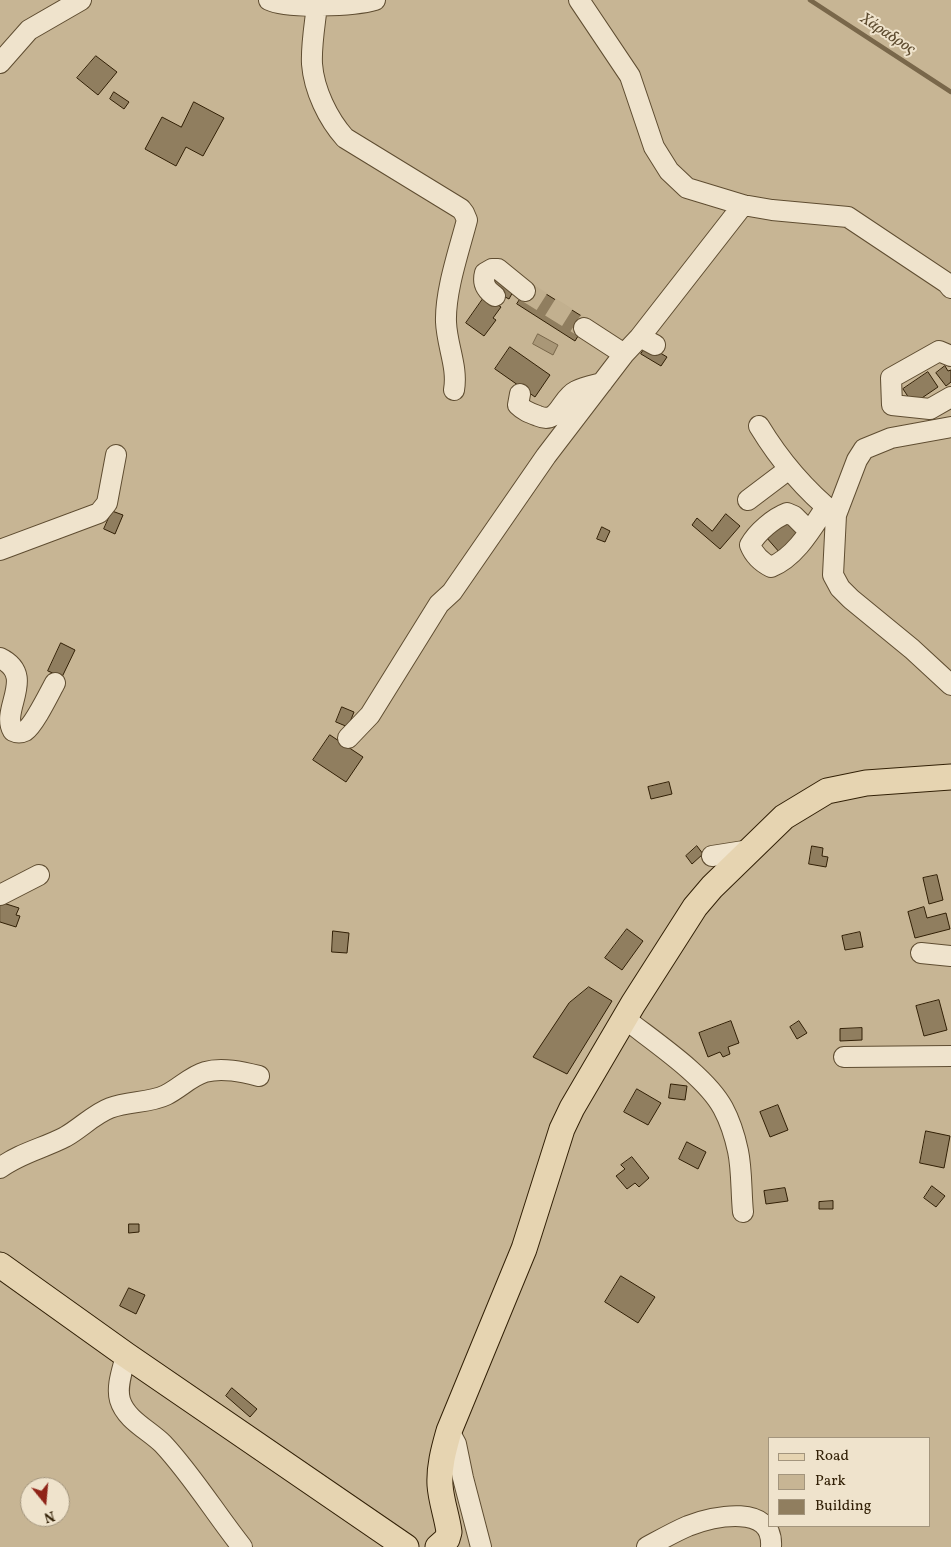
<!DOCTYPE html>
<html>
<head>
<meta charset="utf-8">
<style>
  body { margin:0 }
  #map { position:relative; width:951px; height:1547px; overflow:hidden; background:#e6d4b1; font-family:Vollkorn,serif }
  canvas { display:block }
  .legend { position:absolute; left:768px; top:1437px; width:162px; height:90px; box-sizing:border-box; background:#efe3cc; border:1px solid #a3957d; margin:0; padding:6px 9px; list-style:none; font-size:15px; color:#322006 }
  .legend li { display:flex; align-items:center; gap:10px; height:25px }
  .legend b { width:25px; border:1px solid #a3957d }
  .north { position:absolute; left:20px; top:1477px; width:50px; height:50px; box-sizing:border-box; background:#efe3cc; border:1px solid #a3957d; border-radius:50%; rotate:163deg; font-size:14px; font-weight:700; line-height:20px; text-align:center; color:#322006 }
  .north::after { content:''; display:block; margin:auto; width:18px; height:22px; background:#8f2418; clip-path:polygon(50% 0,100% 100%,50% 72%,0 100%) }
</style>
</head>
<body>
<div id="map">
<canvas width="951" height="1547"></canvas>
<ul class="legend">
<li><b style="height:6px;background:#e6d4b1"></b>Road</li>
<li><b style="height:14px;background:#c7b594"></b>Park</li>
<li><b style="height:14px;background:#907e5f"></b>Building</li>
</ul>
<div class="north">N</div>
</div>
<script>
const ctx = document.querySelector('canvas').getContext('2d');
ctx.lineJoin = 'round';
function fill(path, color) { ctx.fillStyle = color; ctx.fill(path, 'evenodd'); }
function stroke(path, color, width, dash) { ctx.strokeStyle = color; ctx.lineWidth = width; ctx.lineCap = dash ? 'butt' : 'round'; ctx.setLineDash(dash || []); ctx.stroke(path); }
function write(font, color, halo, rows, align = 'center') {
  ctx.font = font + ' Vollkorn,serif'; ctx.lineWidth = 4; ctx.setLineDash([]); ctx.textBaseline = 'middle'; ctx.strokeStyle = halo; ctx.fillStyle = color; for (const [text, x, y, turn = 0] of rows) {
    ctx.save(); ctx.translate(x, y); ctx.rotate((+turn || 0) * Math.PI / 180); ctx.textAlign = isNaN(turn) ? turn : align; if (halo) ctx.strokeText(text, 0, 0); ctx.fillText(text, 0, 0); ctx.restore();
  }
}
const green = new Path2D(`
  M0 0H951V1547H0ZM770 1438H930V1526H770ZM30 1487H60V1517H30Z`);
const water = new Path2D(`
  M538 334 558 345 553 355 533 344Z`);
const stream = new Path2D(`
  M810 0 951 92`);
const building = new Path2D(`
  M96 56 117 72 98 95 77 78Z
  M114 92 129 102 124 109 110 99Z
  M194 102 224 118 203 156 186 147 176 166 145 149 162 117 181 127Z
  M494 277 515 288 509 299 488 288Z
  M530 284 588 320 575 341 517 304Z
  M485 296 501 307 493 318 496 320 484 336 466 323Z
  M647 345 667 357 661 366 641 354Z
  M510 347 550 375 535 397 495 369Z
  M945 366 948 371 951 370V382L946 386 936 373Z
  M928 372 938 387 913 404 903 389Z
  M112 511 123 515 115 534 104 529Z
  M726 514 740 526 720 549 692 525 697 518 712 531Z
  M785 520 799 535 780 553 766 537Z
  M602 527 610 531 605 542 597 539Z
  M61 643 75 650 62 677 48 671Z
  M342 707 354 712 348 727 336 722Z
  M330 735 363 757 346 782 313 760Z
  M669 782 672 794 651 799 648 787Z
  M697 846 703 854 692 864 686 856Z
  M812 846 823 848 822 856 828 857 826 867 809 864Z
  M937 875 943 900 929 904 923 878Z
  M0 902 19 908 16 915 20 916 16 927 0 922Z
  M924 907 927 918 946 913 950 929 915 938 908 912Z
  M627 929 643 941 622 970 605 958Z
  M333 931 349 933 347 953 332 952Z
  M860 932 863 947 845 950 842 936Z
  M589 987 612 1001 567 1074 533 1057 569 1003Z
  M939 1000 947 1030 924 1036 916 1006Z
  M731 1021 739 1043 728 1047 730 1054 723 1057 720 1052 708 1057 699 1033Z
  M799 1021 807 1033 797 1039 790 1027Z
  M862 1028V1040L840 1041V1029Z
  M671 1084 687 1086 685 1100 669 1098Z
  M637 1089 661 1103 648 1125 624 1112Z
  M778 1105 788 1130 770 1137 760 1112Z
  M926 1131 950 1136 944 1168 920 1163Z
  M687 1142 706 1152 698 1169 679 1159Z
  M632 1157 649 1178 639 1187 635 1183 627 1189 616 1176 625 1169 621 1165Z
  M932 1186 945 1196 936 1207 924 1198Z
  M785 1188 788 1201 766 1204 764 1191Z
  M833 1201V1209H819V1202Z
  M129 1224H139V1232L129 1233Z
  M621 1276 655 1297 638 1323 605 1302Z
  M129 1288 145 1295 136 1314 120 1306Z
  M232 1388 257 1409 250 1417 226 1396Z`);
const minorTunnel = new Path2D(`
  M525 291 584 328`);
const minor = new Path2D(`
  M269 0C287 9 355 6 375 0
  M579 0 630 76 654 147 669 171 687 188 743 205 772 210 848 217 947 283 951 288
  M317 5C315 24 311 45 312 64 314 90 328 119 345 138L461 209 464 213 467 220C459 251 445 291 446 322 447 346 458 367 454 390
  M0 63 29 30 81 0
  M495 296C486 290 482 284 485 273L492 269H498L525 291
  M584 328 624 354
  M655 345 640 337 743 205
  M951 356 939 351 891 378 892 405 930 409 951 397
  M520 394 518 405C524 411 530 413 538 416 559 425 560 399 576 391 583 387 594 385 602 383
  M759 426C779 459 805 490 836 515
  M951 427 891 438 864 449 857 460 836 515 833 575 840 588 851 599 912 649 951 685
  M748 500 789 469
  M809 531 794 516 787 513C774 518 757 532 750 545 754 555 761 562 771 567 796 557 812 528 826 507
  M0 550 99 513 107 503 116 455
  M0 658C37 676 0 709 13 731 17 733 21 733 25 731 34 725 49 694 55 683
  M348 738 370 715 439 604 452 592 546 456 624 354 640 337
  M712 856 750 850
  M0 895 39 875
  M921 953 951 956
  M624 1018C653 1041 706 1076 723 1108 730 1121 735 1137 738 1151 742 1170 741 1192 743 1212
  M844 1057 951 1056
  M0 1168C20 1153 44 1148 65 1137 81 1128 94 1114 110 1108 128 1101 150 1103 166 1095 180 1088 191 1076 205 1072 222 1067 243 1072 259 1076
  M126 1355C123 1369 116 1386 120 1400 126 1420 149 1430 163 1444 192 1475 215 1513 242 1547
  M449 1431 456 1444 463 1478 481 1547
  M647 1547C660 1540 674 1532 688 1526 714 1516 774 1503 771 1547`);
const major = new Path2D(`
  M0 1265 126 1355 406 1547
  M438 1547 447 1539 449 1532C447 1516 441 1501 440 1485 439 1466 444 1449 449 1431L524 1249 562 1129 572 1108 633 1004 695 907 712 887 784 817 827 791 866 783 951 777`);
const waterNames = [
  ["Χάραδρος",887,35,33]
];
fill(green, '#c7b594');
fill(water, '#a99777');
stroke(water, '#79674a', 1);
stroke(stream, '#79674a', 4.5);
fill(building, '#907e5f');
stroke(building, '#322006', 1);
stroke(minorTunnel, '#c2b08f', 20, [20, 10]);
stroke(minor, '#5f4d31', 22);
stroke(major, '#322006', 27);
stroke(minor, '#efe3cc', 20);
stroke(major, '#e6d4b1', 25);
write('italic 16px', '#5c4a2e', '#efe3cc', waterNames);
</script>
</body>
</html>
